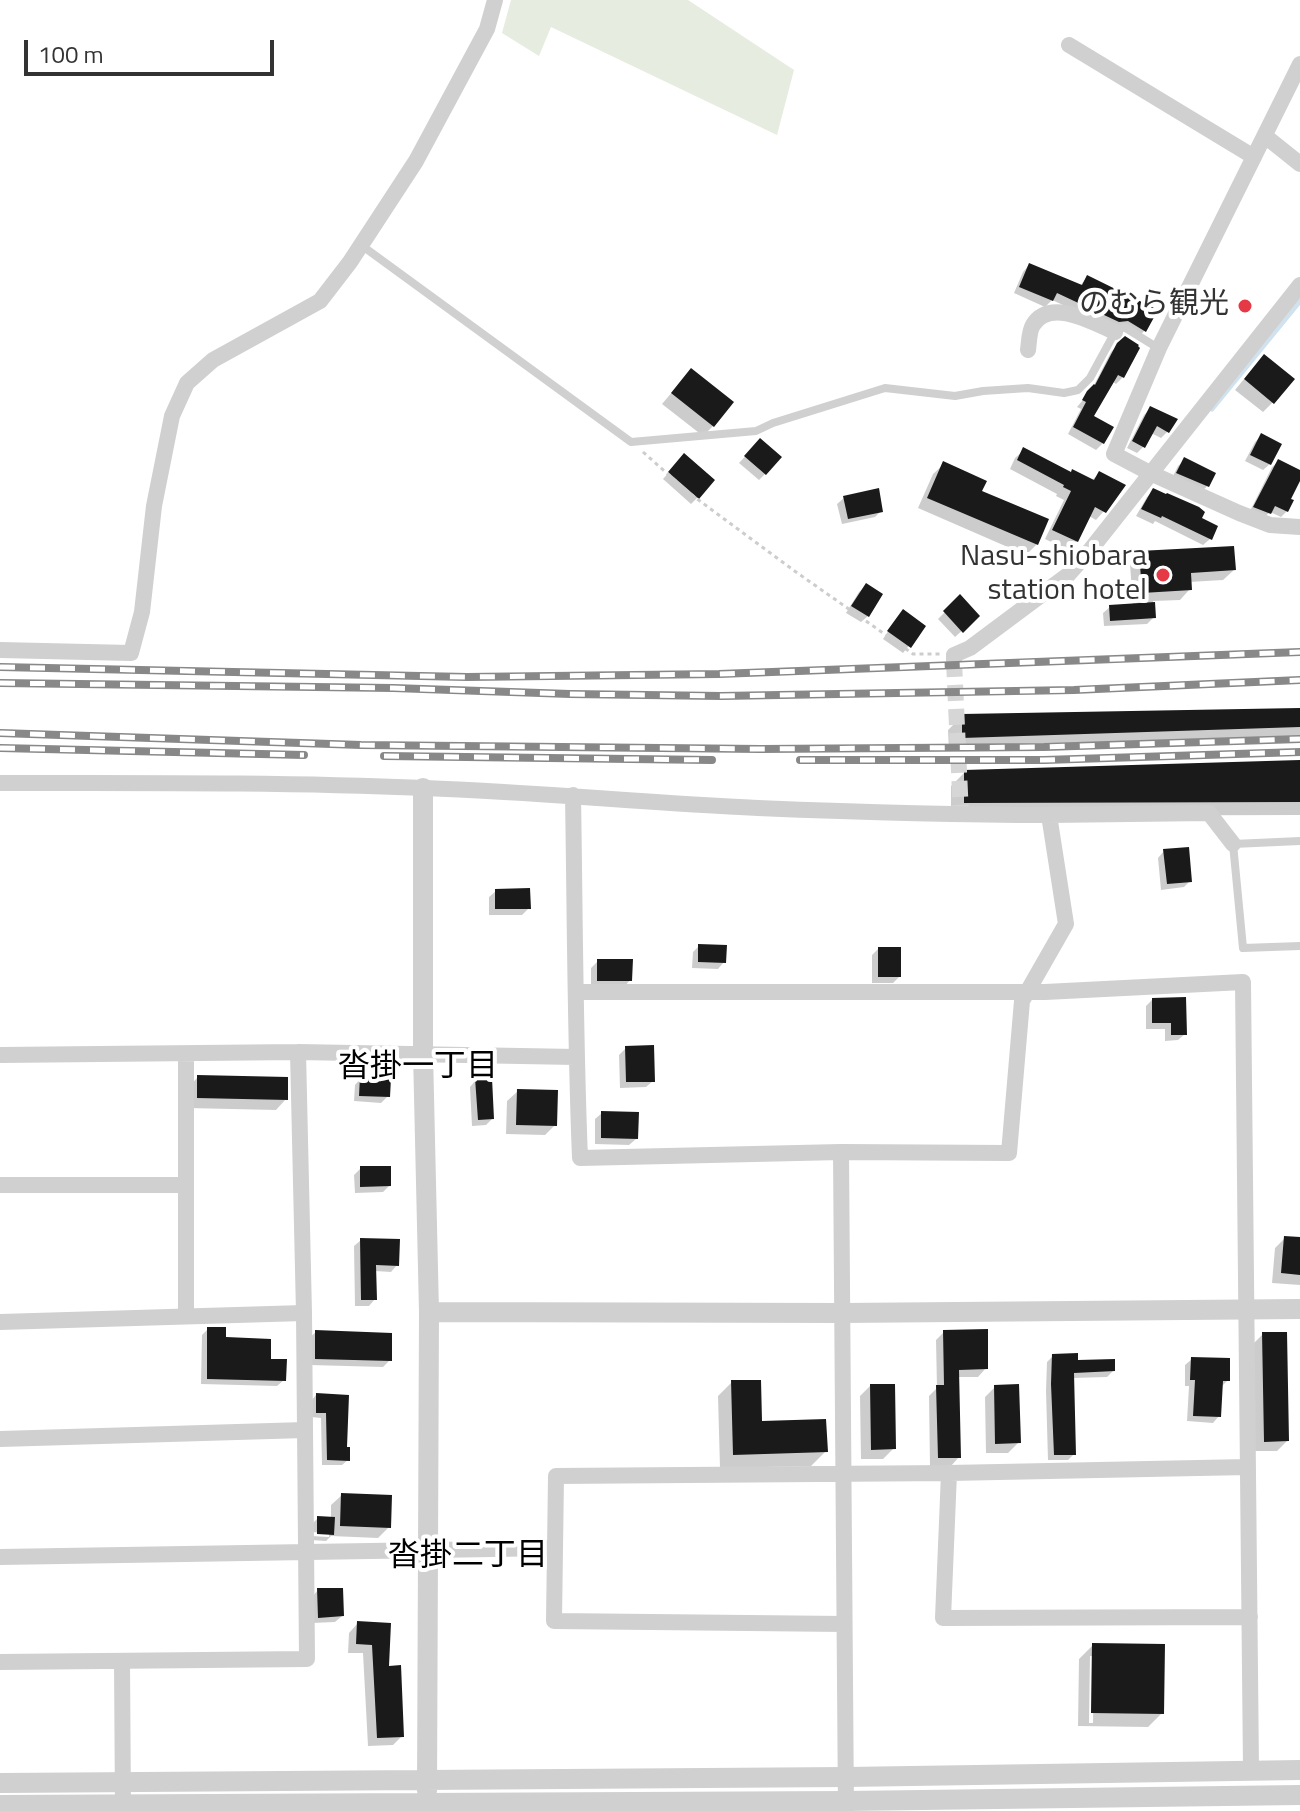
<!DOCTYPE html>
<html>
<head>
<meta charset="utf-8">
<style>
  body { margin:0 }
  #map { position:relative; width:1300px; height:1811px; overflow:hidden; background:#fff; font-family:"Titillium Web",sans-serif }
  canvas { display:block }
  .scale { position:absolute; left:24px; top:40px; width:250px; height:36px; box-sizing:border-box; border:4px solid #333; border-top:0; padding-left:10px; font-size:24px; line-height:28px; white-space:nowrap; color:#333; -webkit-text-stroke:6px #fff; paint-order:stroke }
</style>
</head>
<body>
<div id="map">
<canvas width="1300" height="1811"></canvas>
<div class="scale">100 m</div>
</div>
<script>
const ctx = document.querySelector('canvas').getContext('2d');
ctx.lineJoin = 'round';
function fill(path, color) { ctx.fillStyle = color; ctx.fill(path, 'evenodd'); }
function stroke(path, color, width, dash) { ctx.strokeStyle = color; ctx.lineWidth = width; ctx.lineCap = dash ? 'butt' : 'round'; ctx.setLineDash(dash || []); ctx.stroke(path); }
function write(font, color, halo, rows, align = 'center') {
  ctx.font = font + ' "Titillium Web","Noto Sans JP",sans-serif'; ctx.lineWidth = 8; ctx.setLineDash([]); ctx.textBaseline = 'middle'; ctx.strokeStyle = halo; ctx.fillStyle = color; for (const [text, x, y, turn = 0] of rows) {
    ctx.save(); ctx.translate(x, y); ctx.rotate((+turn || 0) * Math.PI / 180); ctx.textAlign = isNaN(turn) ? turn : align; if (halo) ctx.strokeText(text, 0, 0); ctx.fillText(text, 0, 0); ctx.restore();
  }
}
const green = new Path2D(`
  M511 0H688L794 70 777 135 551 27 539 56 502 33Z`);
const shadow = new Path2D(`
  M1029 265 1080 286 1087 277 1155 311 1144 331 1138 338 1120 327H1112L1052 300 1045 307 1014 293 1023 272Z
  M1119 344 1123 377 1116 384 1112 381 1092 417 1103 443 1096 450 1068 434 1081 409 1077 407 1092 389 1111 352Z
  M1254 367 1273 402 1263 412 1235 390Z
  M691 370 713 426 703 436 662 404Z
  M1151 408 1168 431 1161 438 1151 433 1144 446 1137 453 1127 448 1144 415Z
  M1261 436 1270 464 1263 470 1245 461 1255 442Z
  M754 447 765 474 759 480 739 463Z
  M1024 450 1070 474 1091 481 1100 473 1104 511 1096 520 1089 516 1077 541 1068 550 1045 539 1064 500 1056 496 1057 494 1010 469 1015 458Z
  M1185 460 1207 486 1201 493 1171 480 1178 466Z
  M678 462 698 497 691 504 663 479Z
  M1278 462 1300 472V477L1289 500 1287 511 1281 517 1270 512 1263 518 1249 513 1272 467Z
  M944 464 1037 544 1026 555 918 508 933 474Z
  M1153 491 1199 519 1210 539 1203 545 1155 521 1153 524 1136 516 1147 497Z
  M844 498 881 511 875 517 842 524 837 504Z
  M1140 553 1234 570 1223 580 1189 582 1190 589 1180 600 1153 601 1154 617 1147 624 1104 626 1103 613 1110 607 1133 606 1130 564Z
  M866 586 868 616 861 622 846 613 859 592Z
  M960 597 978 616 955 637 938 619Z
  M897 618 924 627 903 653 883 639Z
  M1300 709V739L949 751 948 730 962 716Z
  M1300 762V815L951 816V786L965 772Z
  M1164 851 1190 881 1184 887 1161 890 1158 858Z
  M496 891 529 908 522 915H489V897Z
  M699 946 724 962 718 969 692 968 693 952Z
  M878 949 899 977 893 983H872V955Z
  M598 961 630 980 624 987H591V968Z
  M1152 1000 1185 1034 1178 1040 1165 1041V1029H1146V1006Z
  M626 1048 653 1081 646 1087 620 1088 619 1055Z
  M198 1077 286 1099 276 1110 187 1108 188 1088Z
  M361 1078 388 1096 381 1103 354 1101 355 1085Z
  M476 1080 492 1119 486 1125 472 1126 470 1087Z
  M518 1091 555 1125 545 1135 506 1134 507 1101Z
  M602 1113 636 1139 629 1145 595 1144V1119Z
  M361 1168 389 1186 383 1192 355 1193 354 1175Z
  M1285 1238 1300 1239V1285L1272 1283 1275 1248Z
  M361 1240 397 1265 391 1272 375 1271V1299L369 1306H355L354 1246Z
  M208 1329 268 1361 284 1380 277 1386 201 1384 202 1335Z
  M316 1332 390 1360 383 1367 310 1365 309 1338Z
  M944 1332 986 1368 978 1377H957L959 1457 951 1466H930L929 1396 937 1388 936 1340Z
  M1263 1334 1287 1441 1277 1451H1254L1253 1344Z
  M1053 1356 1113 1371 1107 1377 1072 1378 1074 1454 1068 1460H1048L1046 1391 1047 1362Z
  M1192 1359 1228 1380 1221 1387 1219 1416 1213 1423 1187 1421 1189 1386H1185V1365Z
  M732 1382 760 1423 825 1452 811 1466 720 1468 718 1396Z
  M870 1386 894 1448 883 1459H861L860 1396Z
  M995 1387 1019 1442 1008 1453H986L985 1397Z
  M316 1395 347 1397 345 1449 348 1460 342 1465H322L321 1418 311 1417V1401Z
  M342 1495 389 1527 378 1538 331 1536 326 1541 311 1540V1536L329 1537V1533L311 1532V1525L318 1518 331 1519V1505Z
  M318 1590 342 1616 335 1622 312 1623V1597Z
  M358 1623 387 1668 402 1736 393 1745 368 1746 363 1653H348L349 1633Z
  M1093 1645 1162 1713 1148 1727 1078 1726 1079 1659ZM1090 1656H1094L1093 1723H1089Z`);
const stream = new Path2D(`
  M1212 409 1300 301`);
const building = new Path2D(`
  M1029 263 1082 285 1087 275 1158 310 1146 332 1128 321 1119 322 1057 293 1053 301 1019 287Z
  M1125 336 1139 345 1138 346 1140 348 1124 378 1118 375 1094 416 1114 427 1104 444 1073 427 1086 402 1082 400 1087 391 1094 384 1095 385 1117 343Z
  M1264 354 1295 379 1274 404 1244 379Z
  M691 368 734 402 714 427 671 393Z
  M1150 406 1178 419 1169 433 1157 426 1145 448 1132 441Z
  M1261 433 1282 444 1271 465 1250 455Z
  M760 438 782 457 766 475 744 456Z
  M1023 447 1071 472 1072 469 1094 480 1099 471 1126 485 1106 513 1095 507 1078 542 1052 530 1071 491 1063 487 1064 485 1017 460Z
  M684 453 715 480 699 499 668 472Z
  M1184 457 1216 473 1209 487 1176 473Z
  M1278 459 1300 470V481L1291 499 1294 500 1288 512 1275 506 1271 514 1253 507Z
  M943 461 987 481 982 491 1049 519 1038 545 927 498Z
  M879 488 883 512 848 519 843 496Z
  M1153 488 1166 494 1167 493 1199 507 1205 512 1202 518 1218 526 1212 540 1162 516 1161 518 1141 509Z
  M1234 546 1236 570 1191 573 1192 590 1142 593 1139 551Z
  M866 583 883 594 869 617 851 606Z
  M960 594 980 616 963 633 943 611Z
  M1155 602 1156 618 1110 621 1109 605Z
  M903 609 926 626 911 648 887 631Z
  M1300 708V727L962 738V714Z
  M1300 760V802L964 803V770Z
  M1189 847 1192 882 1167 884 1163 849Z
  M530 888 531 909H495V889Z
  M698 944 727 945 726 963 698 962Z
  M878 947H901V977H878Z
  M597 959H633L632 981H597Z
  M1186 997 1187 1035H1171V1023H1152V998Z
  M654 1045 655 1082H626L625 1046Z
  M197 1075 288 1077V1100L197 1098Z
  M360 1076 391 1078 390 1097 359 1096Z
  M475 1078H492L494 1119 478 1120Z
  M517 1089 558 1090 557 1126 516 1125Z
  M601 1111 639 1112 638 1139 601 1138Z
  M360 1166H391V1186L360 1187Z
  M1284 1236 1300 1237V1275L1281 1273Z
  M360 1238 400 1239 399 1266 376 1265 377 1300H361Z
  M207 1327H226V1337L271 1339V1359H287L286 1381 207 1379Z
  M988 1329V1369L959 1370 961 1458H938L936 1385H944L943 1330Z
  M315 1330 392 1333V1361L315 1359Z
  M1262 1332H1287L1289 1441 1264 1442Z
  M1078 1353V1360L1115 1359V1371L1074 1373 1076 1455H1054L1051 1384 1052 1354Z
  M1191 1357 1230 1358V1381H1223L1221 1417 1193 1416 1195 1380H1190Z
  M731 1380H761L762 1421 826 1419 828 1452 733 1455Z
  M870 1384H895L896 1449 871 1450Z
  M1019 1384 1021 1443 995 1444 994 1385Z
  M316 1393 349 1395 347 1447H350V1461L327 1460 326 1413H316Z
  M341 1493 392 1495 391 1528 340 1526Z
  M317 1516 335 1517 334 1535 317 1534Z
  M317 1588H343L344 1616 318 1618Z
  M357 1621 391 1623 389 1666 401 1665 404 1737 377 1738 372 1645 356 1644Z
  M1092 1643 1165 1644 1164 1714 1091 1713Z`);
const minorTunnel = new Path2D(`
  M954 661 961 815`);
const path = new Path2D(`
  M643 452 689 493 796 572 913 654H940`);
const service = new Path2D(`
  M361 245 631 442 756 431 773 423 885 388 955 396 983 391 1028 388 1064 393 1078 390 1090 378 1115 332 1124 327 1158 348
  M1300 841 1233 844 1243 948 1300 946`);
const minor = new Path2D(`
  M1069 45 1254 157
  M1300 64 1159 348 1114 454 1150 473 1239 513 1270 525 1300 527
  M1265 136 1300 164
  M1028 350C1029 343 1029 331 1033 325 1050 297 1094 323 1115 332
  M0 650 131 653 142 612 154 506 172 416 187 383 213 360 320 301 350 262 416 161 487 29 495 0
  M954 661V655L970 648 1068 575 1091 549 1300 285
  M0 783C142 783 283 782 425 788 536 792 647 803 758 808 855 812 952 815 1049 815L1066 924 1022 1001 1009 1153 841 1152 580 1158C575 1037 575 916 573 795
  M1049 815 1209 813 1233 844
  M577 992H1045L1243 982 1251 1769
  M0 1055 298 1052 576 1057
  M841 1152 846 1811
  M0 1185H186V1054
  M186 1185V1315
  M0 1322 304 1313
  M0 1439 305 1430
  M949 1473 943 1618 1250 1617
  M0 1557 555 1548
  M844 1624 554 1621 556 1476 949 1473 1248 1467
  M122 1661 123 1811
  M0 1662 307 1659 304 1313 298 1052`);
const tertiary = new Path2D(`
  M423 788V1053L429 1312 427 1791
  M429 1312 842 1313 1300 1309
  M0 1783 846 1777 1300 1770
  M0 1805 846 1801 1300 1795`);
const rail = new Path2D(`
  M0 667 467 677 719 674 1300 652
  M0 683 393 688 570 694 721 696 1074 690 1300 680
  M0 733 361 745 761 749 1044 747 1300 739
  M0 748 304 755
  M384 756 712 760
  M800 760H1044L1300 752`);
const markers = [
  [1245,306,8,"#e63946"],
  [1163,575,8,"#e63946"]
];
const poiNames = [
  ["のむら観光",1229,306],
  ["Nasu-shiobara",1147,558],
  ["station hotel",1147,592]
];
const neighbourhoodNames = [
  ["沓掛一丁目",418,1068],
  ["沓掛二丁目",468,1557]
];
fill(green, '#e6ecdf');
fill(shadow, '#0003');
stroke(stream, '#cfe2ee', 5);
fill(building, '#1a1a1a');
stroke(minorTunnel, '#d6d6d6', 16, [16, 8]);
stroke(path, '#cdcdcd', 3, [4, 4]);
stroke(service, '#d0d0d0', 8);
stroke(minor, '#d0d0d0', 16);
stroke(tertiary, '#d0d0d0', 20);
stroke(rail, '#888', 8);
stroke(rail, '#fff', 5, [15]);
for (const [x, y, r, color] of markers) { const dot = new Path2D(); dot.arc(x, y, r, 0, 2 * Math.PI); ctx.fillStyle = color; ctx.fill(dot); stroke(dot, '#fff', 3); }
write('30px', '#333', '#fff', poiNames, 'right');
write('32px', '#000', '#fff', neighbourhoodNames);
</script>
</body>
</html>
